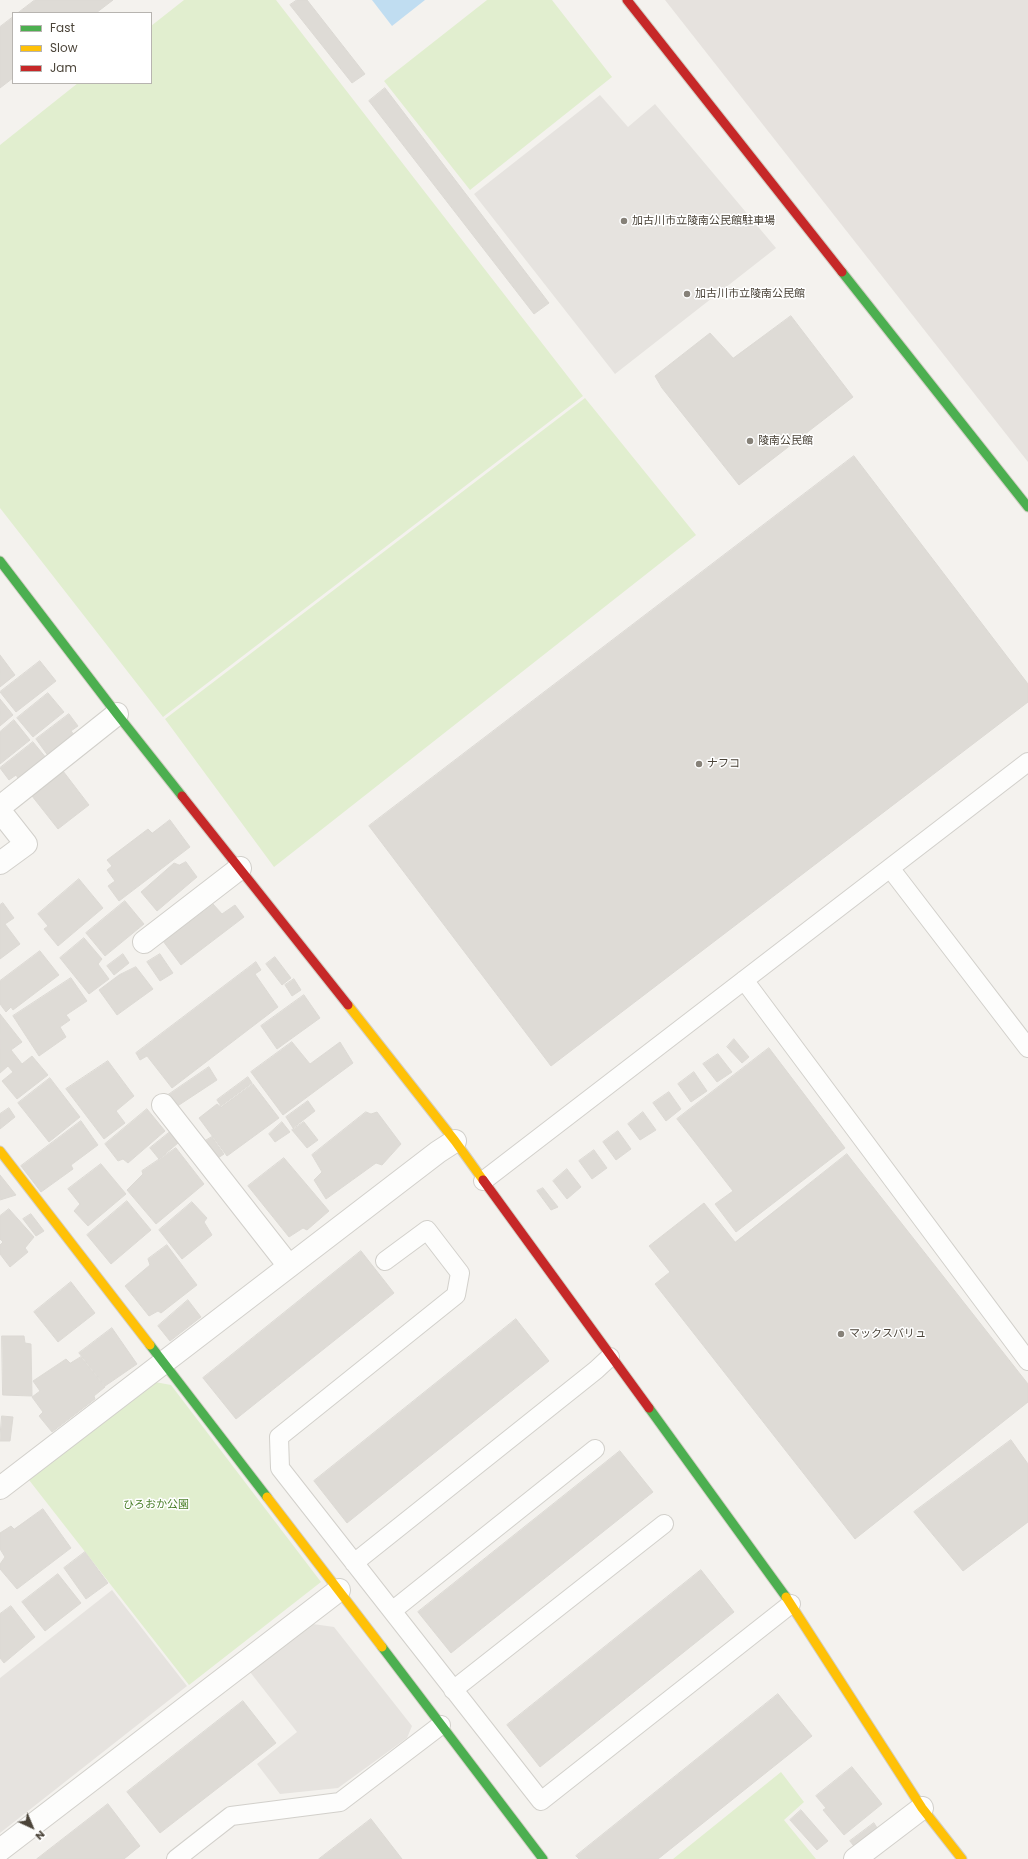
<!DOCTYPE html>
<html>
<head>
<meta charset="utf-8">
<style>
  body { margin:0 }
  #map { position:relative; width:1028px; height:1859px; overflow:hidden; background:#f4f2ee; font-family:Poppins,sans-serif }
  canvas { display:block }
  .legend { position:absolute; left:12px; top:12px; width:140px; height:72px; box-sizing:border-box; background:#fff; border:1px solid #b7b4b0; margin:0; padding:5px 7px; list-style:none; font-size:12px; color:#4b4439 }
  .legend li { display:flex; align-items:center; gap:8px; height:20px }
  .legend b { width:20px; border:1px solid #b7b4b0 }
  .north { position:absolute; left:12px; top:1807px; width:40px; height:40px; -webkit-text-stroke:3px #fff; paint-order:stroke; rotate:136deg; font-size:11px; font-weight:700; line-height:16px; text-align:center; color:#4b4439 }
  .north::after { content:''; display:block; margin:auto; width:14px; height:18px; background:#4b4439; clip-path:polygon(50% 0,100% 100%,50% 72%,0 100%) }
</style>
</head>
<body>
<div id="map">
<canvas width="1028" height="1859"></canvas>
<ul class="legend">
<li><b style="height:5px;background:#4caf50"></b>Fast</li>
<li><b style="height:5px;background:#ffc107"></b>Slow</li>
<li><b style="height:5px;background:#c62828"></b>Jam</li>
</ul>
<div class="north">N</div>
</div>
<script>
const ctx = document.querySelector('canvas').getContext('2d');
ctx.lineJoin = 'round';
function fill(path, color) { ctx.fillStyle = color; ctx.fill(path, 'evenodd'); }
function stroke(path, color, width, dash) { ctx.strokeStyle = color; ctx.lineWidth = width; ctx.lineCap = dash ? 'butt' : 'round'; ctx.setLineDash(dash || []); ctx.stroke(path); }
function write(font, color, halo, rows, align = 'center') {
  ctx.font = font + ' Poppins,"Noto Sans JP",sans-serif'; ctx.lineWidth = 3; ctx.setLineDash([]); ctx.textBaseline = 'middle'; ctx.strokeStyle = halo; ctx.fillStyle = color; for (const [text, x, y, turn = 0] of rows) {
    ctx.save(); ctx.translate(x, y); ctx.rotate((+turn || 0) * Math.PI / 180); ctx.textAlign = isNaN(turn) ? turn : align; if (halo) ctx.strokeText(text, 0, 0); ctx.fillText(text, 0, 0); ctx.restore();
  }
}
const industrial = new Path2D(`
  M665 0H1028V462Z`);
const green = new Path2D(`
  M184 0H276L583 396 163 717 0 508V145L78 83H151V26Z
  M487 0H552L612 77 470 190 384 81Z
  M585 398 696 535 274 867 165 719Z
  M155 1382 171 1385 321 1582 189 1685 29 1480Z
  M781 1772 804 1802 784 1820 816 1859H673Z`);
const parking = new Path2D(`
  M600 95 628 127 655 104 776 248 615 374 474 194Z
  M112 1590 187 1686 0 1833V1678Z
  M313 1624 334 1627 412 1726 407 1738 338 1788 280 1794 257 1764 297 1732 250 1672Z`);
const water = new Path2D(`
  M372 0H425L392 26Z`);
const building = new Path2D(`
  M35 0H113L96 13H18Z
  M297 0H307L365 74 352 83 290 5Z
  M13 17V78L0 88V27Z
  M385 88 549 303 534 314 369 101Z
  M791 316 853 397 739 485 662 388 655 376 710 333 733 358Z
  M854 456 1028 684V702L551 1066 369 826Z
  M0 655 15 675 0 687Z
  M40 661 56 681 16 712 0 692Z
  M48 693 64 712 33 737 17 718Z
  M0 699 13 715 0 726Z
  M69 714 78 726 71 731 76 737 49 757 36 739Z
  M14 720 30 740 0 764V732Z
  M33 742 47 759 20 781 16 775 9 780 0 768Z
  M63 771 89 805 58 829 32 796Z
  M170 820 190 847 119 901 108 886 115 881 107 870 112 866 107 860 148 829 152 833Z
  M186 862 197 877 157 911 141 892 174 863 179 865Z
  M79 879 103 908 58 946 44 929 48 926 38 914Z
  M125 901 144 924 105 956 86 933Z
  M3 903 14 918 5 924 20 944 0 959V905Z
  M213 904 222 914 235 905 244 917 181 965 163 941Z
  M84 938 102 959 98 964 109 979 89 994 60 958Z
  M40 951 59 975 13 1010 11 1007 6 1012 0 1004V981Z
  M123 954 129 963 114 975 107 966Z
  M160 954 173 973 160 981 147 962Z
  M275 957 291 978 282 985 266 964Z
  M256 962 261 970 255 974 278 1007 172 1088 147 1056 140 1060 136 1053Z
  M136 967 153 989 117 1015 99 990 119 975Z
  M71 978 87 1001 66 1015 70 1020 60 1027 66 1037 39 1056 13 1016Z
  M294 979 301 990 292 996 285 985Z
  M304 995 320 1018 277 1049 261 1026Z
  M0 1014 22 1042 11 1050 22 1064 32 1056 48 1075 17 1099 2 1081 13 1072 8 1066 0 1073Z
  M734 1039 749 1057 742 1063 727 1047Z
  M292 1042 310 1064 340 1042 353 1063 283 1115 251 1072Z
  M769 1048 845 1148 736 1232 715 1204 733 1191 677 1119Z
  M718 1054 732 1072 717 1082 703 1064Z
  M108 1061 134 1096 116 1111 125 1123 104 1139 66 1089Z
  M209 1067 217 1080 176 1107 168 1095Z
  M694 1072 707 1091 691 1102 678 1084Z
  M248 1077 252 1083 221 1106 217 1100Z
  M50 1078 80 1117 49 1142 18 1103Z
  M253 1084 279 1118 227 1156 199 1118 217 1104 221 1107Z
  M669 1092 681 1109 666 1121 653 1103Z
  M308 1101 315 1111 293 1128 286 1117Z
  M9 1108 15 1117 0 1129V1114Z
  M147 1109 165 1131 128 1163 123 1159 118 1161 105 1144Z
  M366 1112 371 1114 377 1112 401 1144 382 1165 376 1163 326 1199 314 1180 322 1172 312 1155Z
  M643 1112 656 1130 640 1140 628 1124Z
  M81 1121 98 1145 71 1165 73 1169 41 1192 21 1166Z
  M282 1122 290 1132 275 1142 269 1134Z
  M304 1122 318 1140 307 1148 292 1130Z
  M618 1131 631 1149 616 1160 603 1142Z
  M170 1132 178 1143 159 1159 150 1148Z
  M212 1137 224 1154 218 1158 205 1141Z
  M176 1148 204 1184 156 1224 127 1190 143 1174 142 1171Z
  M594 1150 607 1168 592 1179 579 1161Z
  M847 1154 1028 1384V1402L855 1539 655 1284 670 1272 649 1246 704 1203 735 1242Z
  M284 1158 329 1211 307 1230 303 1228 289 1237 248 1186Z
  M101 1164 126 1194 88 1226 74 1211 80 1204 68 1189Z
  M567 1169 581 1187 567 1199 553 1181Z
  M0 1175 16 1195 0 1200Z
  M543 1188 558 1207 551 1210 537 1191Z
  M127 1201 151 1230 111 1264 87 1235Z
  M192 1202 207 1218 204 1222 212 1235 182 1259 159 1230Z
  M9 1209 34 1237 25 1248 28 1252 10 1267 0 1254V1245L3 1242 0 1239V1216Z
  M31 1214 44 1231 36 1236 23 1219Z
  M167 1245 197 1285 161 1313 158 1311 149 1316 125 1286 150 1265 148 1259Z
  M361 1251 394 1293 236 1419 203 1378Z
  M71 1282 95 1313 58 1342 34 1312Z
  M188 1300 201 1317 170 1341 158 1326Z
  M516 1319 549 1361 347 1523 314 1481Z
  M112 1328 137 1364 105 1386 79 1353Z
  M2 1336H24L25 1343 31 1344 32 1396 3 1395Z
  M81 1357 105 1387 94 1396 95 1399 52 1432 39 1416 43 1412 32 1397 40 1391 33 1381 66 1359 70 1363Z
  M2 1416 13 1417 10 1441H0Z
  M1011 1440 1028 1464V1522L963 1571 914 1512Z
  M620 1451 653 1492 451 1653 418 1612Z
  M43 1509 71 1548 17 1589 0 1569V1564L5 1557 0 1549V1533L11 1526 14 1529Z
  M85 1552 108 1583 86 1599 64 1568Z
  M701 1570 734 1612 540 1767 507 1725Z
  M58 1574 81 1603 45 1631 22 1602Z
  M11 1606 35 1637 4 1663 0 1658V1614Z
  M778 1694 812 1736 658 1859H579L576 1856Z
  M243 1701 276 1743 160 1833 127 1792Z
  M852 1767 882 1804 844 1835 823 1810 826 1808 816 1796Z
  M108 1804 140 1846 124 1859H37Z
  M801 1810 828 1841 817 1850 790 1820Z
  M371 1819 402 1859H319Z
  M874 1823 879 1831 856 1849 850 1841Z`);
const lane = new Path2D(`
  M890 868 1028 1048
  M744 980 1028 1361
  M483 1181 1028 762
  M385 1261 427 1230 460 1273 456 1295 279 1437 280 1468 541 1801 791 1604
  M354 1563 596 1370 610 1357
  M392 1611 595 1449
  M453 1690 664 1524
  M176 1859 231 1816 340 1802 441 1725`);
const street = new Path2D(`
  M0 807 117 714
  M0 811 26 844 0 863
  M144 942 240 868
  M163 1105 289 1266
  M0 1488 438 1152 455 1141
  M0 1850 339 1590
  M855 1859 922 1808`);
const fast = new Path2D(`
  M842 272 1028 507
  M0 561 117 714 182 796
  M150 1345 267 1497
  M649 1408 786 1597
  M382 1647 543 1859`);
const slow = new Path2D(`
  M348 1005 455 1141 483 1180
  M0 1151 150 1345
  M267 1497 382 1647
  M786 1597 922 1808 962 1859`);
const jam = new Path2D(`
  M627 0 842 272
  M182 796 348 1005
  M483 1180 649 1408`);
const markers = [
  [624,221,4,"#868178"],
  [687,294,4,"#868178"],
  [750,441,4,"#868178"],
  [699,764,4,"#868178"],
  [841,1334,4,"#868178"]
];
const poiNames = [
  ["加古川市立陵南公民館駐車場",632,221],
  ["加古川市立陵南公民館",695,294],
  ["陵南公民館",758,441],
  ["ナフコ",707,764],
  ["マックスバリュ",849,1334]
];
const parkNames = [
  ["ひろおか公園",156,1505]
];
fill(industrial, '#e6e2de');
fill(green, '#e1eecf');
fill(parking, '#e6e3df');
fill(water, '#c0ddf1');
fill(building, '#dedbd6');
stroke(building, '#dcd9d4', 1);
stroke(lane, '#d2d0cb', 20);
stroke(street, '#d2d0cb', 24);
stroke(fast, '#d3cfc5', 11);
stroke(slow, '#d3cfc5', 11);
stroke(jam, '#d3cfc5', 11);
stroke(lane, '#fdfdfc', 18);
stroke(street, '#fdfdfc', 22);
stroke(fast, '#4caf50', 9);
stroke(slow, '#ffc107', 9);
stroke(jam, '#c62828', 9);
for (const [x, y, r, color] of markers) { const dot = new Path2D(); dot.arc(x, y, r, 0, 2 * Math.PI); ctx.fillStyle = color; ctx.fill(dot); stroke(dot, '#fff', 1.5); }
write('11px', '#4b4439', '#fff', poiNames, 'left');
write('11px', '#4a7f2a', '#fff', parkNames);
</script>
</body>
</html>
